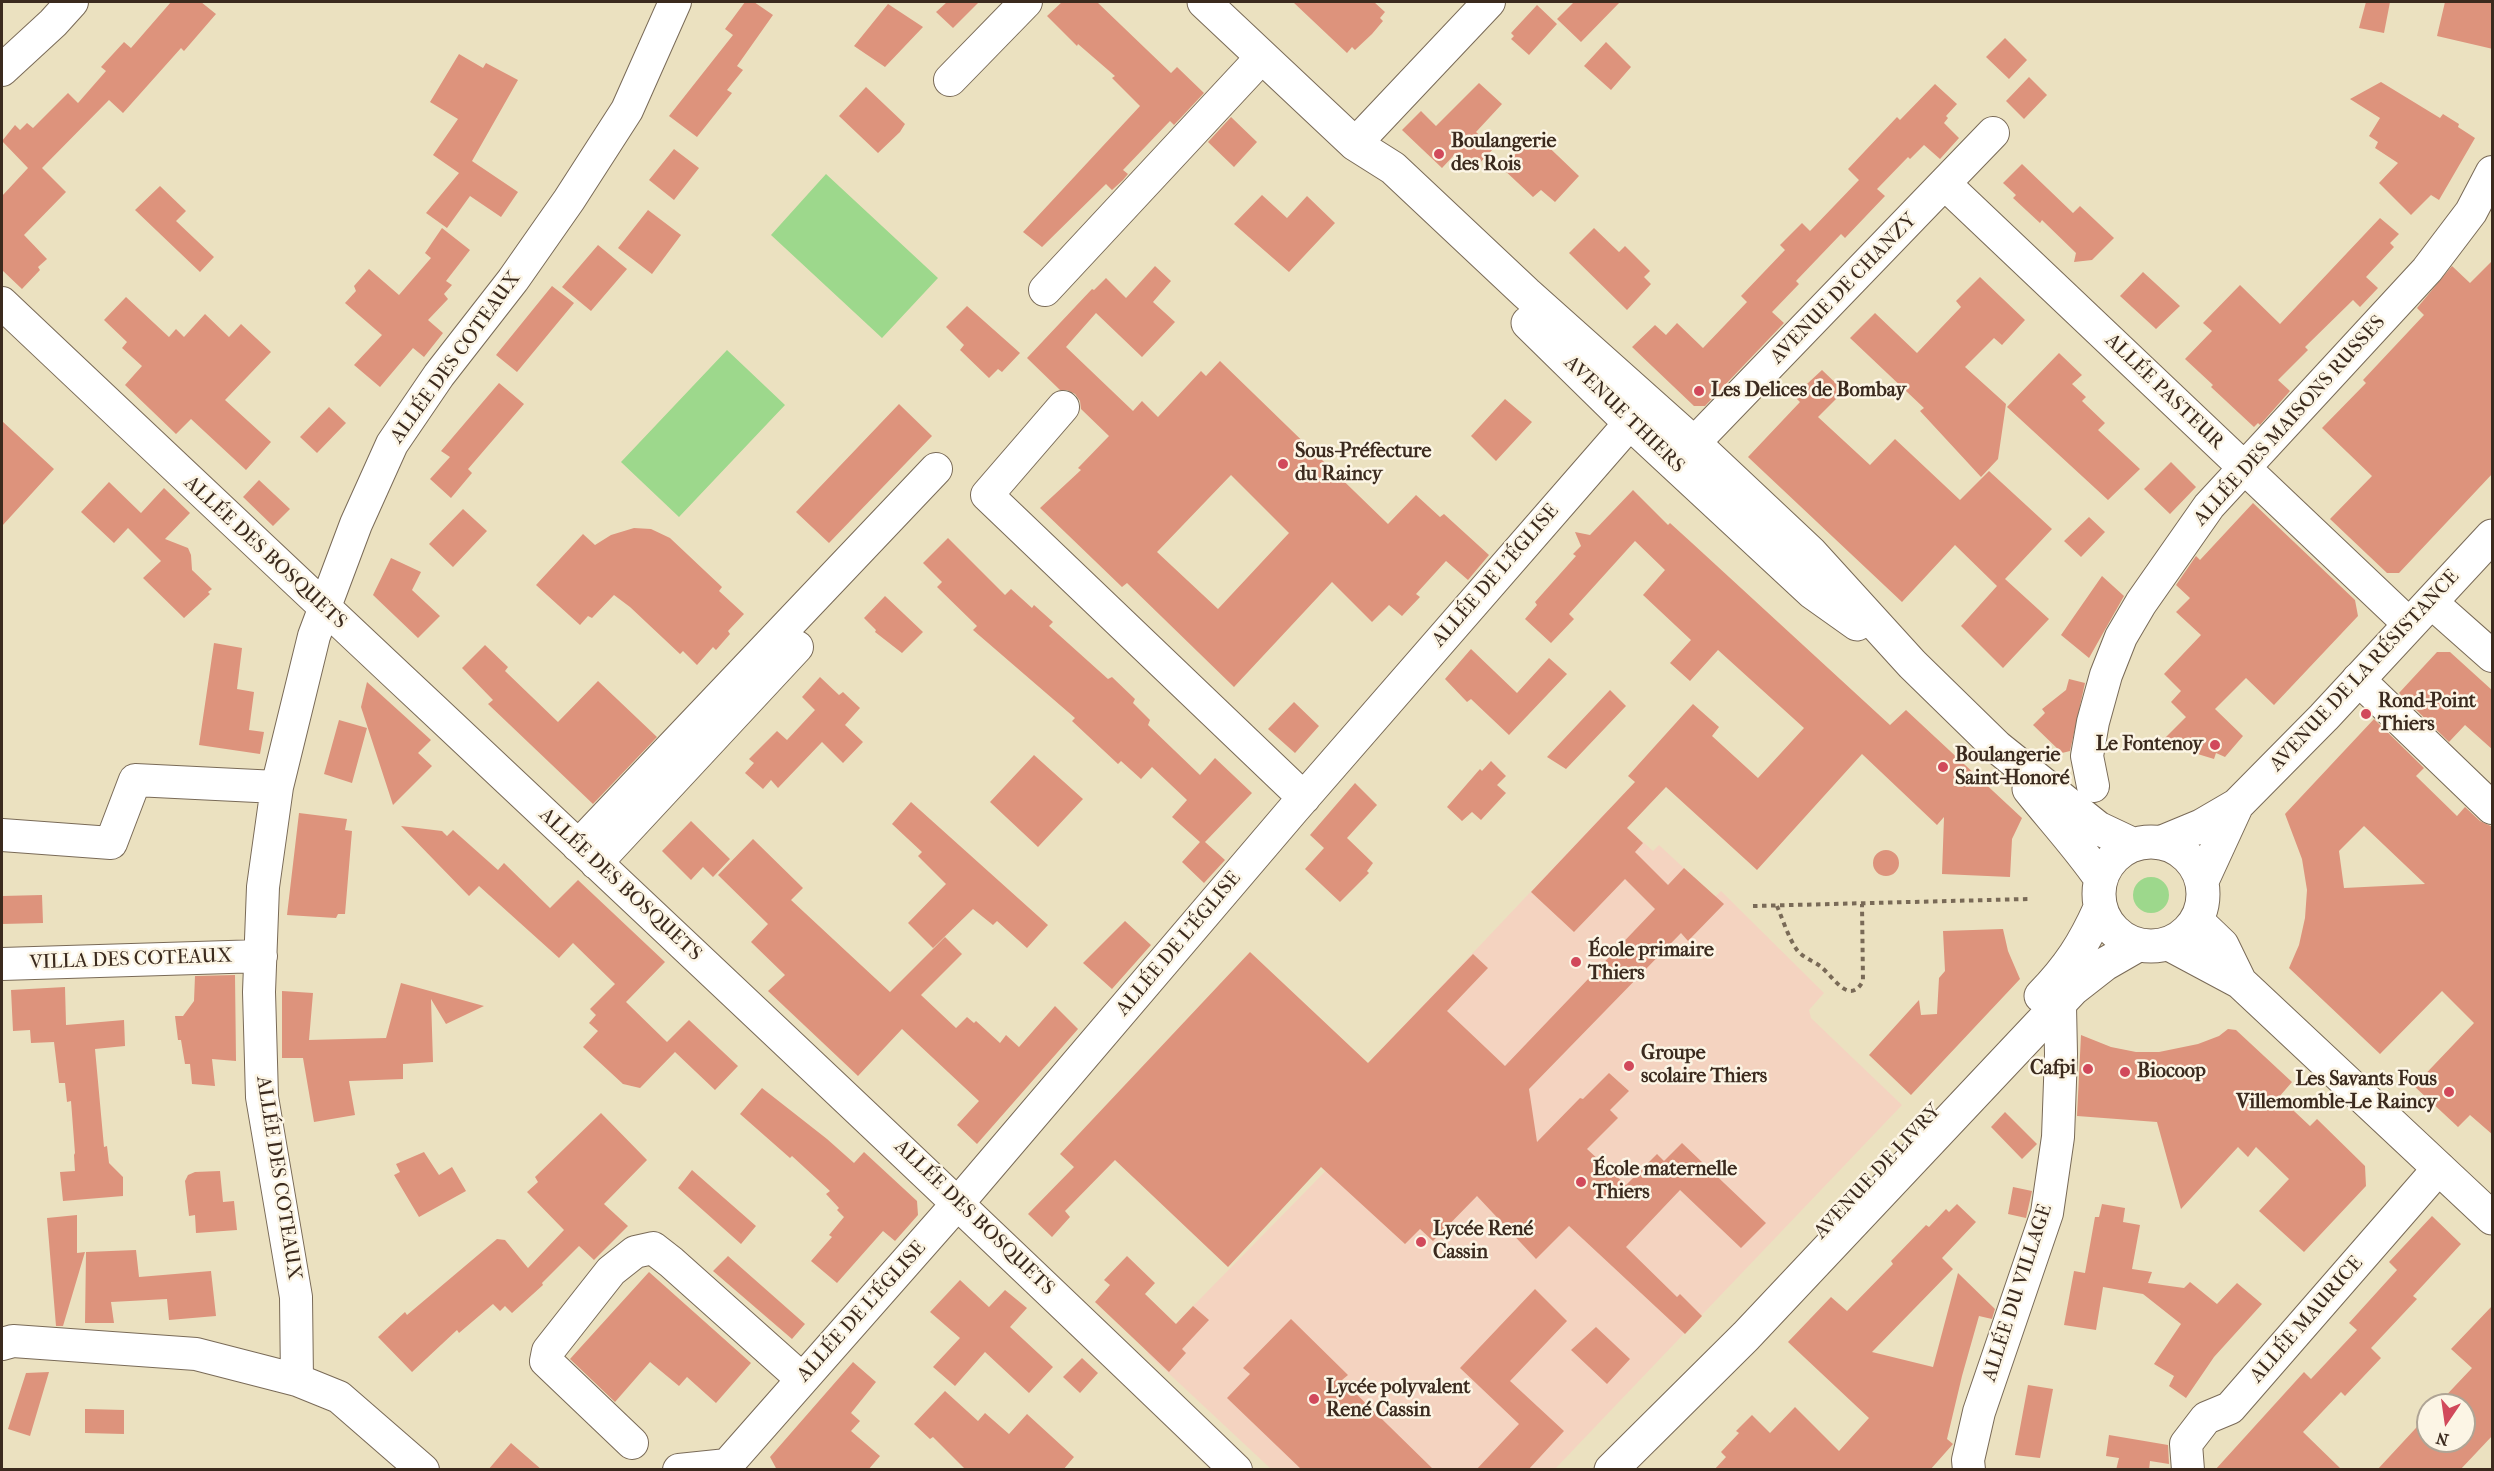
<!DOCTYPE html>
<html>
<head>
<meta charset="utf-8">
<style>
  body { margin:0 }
  #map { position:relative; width:2494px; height:1471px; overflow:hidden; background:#ebe1c0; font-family:"IM FELL French Canon",serif }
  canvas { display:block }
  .frame { position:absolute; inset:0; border:3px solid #3b2a1e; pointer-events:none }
  .north { position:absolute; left:2416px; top:1393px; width:60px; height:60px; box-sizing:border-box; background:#fcf5e5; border:2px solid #afa495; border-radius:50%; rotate:193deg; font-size:16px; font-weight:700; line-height:24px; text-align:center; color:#3b2a1e }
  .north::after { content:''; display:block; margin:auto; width:21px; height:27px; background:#d1495b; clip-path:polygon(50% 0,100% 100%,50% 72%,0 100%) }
</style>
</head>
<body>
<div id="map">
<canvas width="2494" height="1471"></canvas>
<div class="frame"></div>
<div class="north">N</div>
</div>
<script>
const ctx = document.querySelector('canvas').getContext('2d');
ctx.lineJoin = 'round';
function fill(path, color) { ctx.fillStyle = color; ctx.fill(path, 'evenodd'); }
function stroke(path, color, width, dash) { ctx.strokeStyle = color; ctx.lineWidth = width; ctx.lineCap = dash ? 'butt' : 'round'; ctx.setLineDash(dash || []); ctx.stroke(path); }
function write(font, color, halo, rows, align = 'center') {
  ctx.font = font + ' "IM FELL French Canon",serif'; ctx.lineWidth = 5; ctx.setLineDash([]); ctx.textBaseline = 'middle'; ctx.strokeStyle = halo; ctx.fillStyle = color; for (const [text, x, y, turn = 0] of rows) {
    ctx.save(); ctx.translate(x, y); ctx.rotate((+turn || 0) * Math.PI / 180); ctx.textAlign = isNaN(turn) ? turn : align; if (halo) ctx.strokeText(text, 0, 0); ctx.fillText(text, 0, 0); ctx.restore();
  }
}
const built = new Path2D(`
  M1608 810 1653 851 1659 845 1715 897 1721 891 1824 993 1809 1010 1811 1018 1902 1105 1555 1469H1271L1147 1353 1414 1081 1381 1050Z`);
const green = new Path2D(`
  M826 174 938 278 882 338 771 235Z
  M727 350 785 405 679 517 621 462Z
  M2133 895a18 18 0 1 1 36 0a18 18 0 1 1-36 0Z`);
const building = new Path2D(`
  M171 2H201L216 14 184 51 181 48 123 113 109 100 42 168 66 192 24 235 47 259 38 267 40 270 22 289 2 270V196L28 168 2 141 15 125 20 130 27 123 33 128 68 93 78 103 106 71 101 67 124 42 131 48Z
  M745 2H754L773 15 737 66 743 70 727 90 732 93 697 137 669 116 733 35 725 29Z
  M947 2H979L953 28 936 12Z
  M1062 2H1097L1171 73 1177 67 1204 93 1174 125 1170 121 1123 170 1128 174 1123 180 1112 190 1106 184 1042 247 1023 232 1140 106 1112 78 1115 76 1078 44 1077 46 1047 16Z
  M1293 2H1374L1385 12 1380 18 1383 21 1372 34 1355 50 1352 47 1347 53Z
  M1574 2H1620L1581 42 1557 19Z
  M2366 2H2390L2384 33 2359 28Z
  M2445 2H2493V49L2437 36Z
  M888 4 923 27 885 67 854 46Z
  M1537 5 1557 24 1529 55 1511 39 1514 36 1511 33Z
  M2005 38 2027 60 2009 79 1986 57Z
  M1606 42 1631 67 1611 90 1584 66Z
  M459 54 483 68 486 63 518 80 472 161 518 192 501 217 470 196 447 228 426 213 459 173 433 155 458 119 430 102Z
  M2029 77 2047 95 2024 119 2006 101Z
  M2381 82 2440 118 2443 114 2459 124 2458 127 2475 138 2439 200 2431 195 2411 215 2379 183 2398 163 2375 148 2378 142 2369 136 2380 118 2350 99Z
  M1479 83 1502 104 1476 132 1494 148 1474 169 1456 153 1442 168 1402 130 1421 111 1436 126Z
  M1935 84 1957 104 1946 116 1948 118 1944 123 1959 138 1940 159 1924 145 1910 159 1908 157 1877 189 1885 196 1845 238 1841 234 1796 281 1799 284 1772 312 1784 323 1705 406H1694L1632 347 1655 325 1666 335 1677 323 1703 348 1747 302 1741 296 1785 250 1780 245 1802 223 1810 231 1859 180 1848 169 1897 117 1900 120Z
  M866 87 905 124 900 132 878 153 839 116Z
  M1231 117 1257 142 1234 167 1208 142Z
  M1535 134 1579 176 1555 202 1541 190 1533 197 1502 168Z
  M674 149 699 168 674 200 649 180Z
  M2022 164 2073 213 2080 206 2114 238 2092 260 2074 262 2076 253 2042 220 2040 223 2013 198 2016 195 2003 183Z
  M160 186 186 211 176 221 214 257 200 272 135 210Z
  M1262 195 1287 218 1307 196 1335 223 1289 272 1234 224Z
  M648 210 681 235 652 274 618 248Z
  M2380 218 2399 234 2390 243 2394 247 2366 277 2378 288 2360 307 2353 300 2305 347 2308 350 2278 380 2290 391 2260 425 2258 423 2254 427 2211 387 2213 385 2185 359 2212 331 2203 323 2240 285 2280 324Z
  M442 228 470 250 446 281 452 285 444 294 448 299 428 320 443 333 424 357 413 348 380 387 354 365 382 335 345 303 356 291 354 286 369 269 399 295 431 258 425 253Z
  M1594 228 1619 252 1625 246 1650 271 1644 277 1651 284 1627 310 1569 253Z
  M598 245 627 269 591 311 562 287Z
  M2493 260V473L2399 573H2387L2330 519 2372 476 2322 428 2366 383 2363 380 2424 315 2417 308 2452 266 2470 283Z
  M1155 266 1171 281 1153 302 1175 322 1142 357 1096 313 1066 347 1133 411 1142 401 1158 417 1201 371 1206 376 1220 361 1388 524 1416 495 1440 517 1444 514 1489 555 1468 580 1446 561 1416 594 1420 597 1402 616 1389 605 1372 622 1332 582 1234 687 1127 583 1122 587 1040 508 1081 470 1078 468 1109 436 1081 409 1080 401 1075 394 1067 390H1060L1027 358 1092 289 1094 290 1106 278 1126 298ZM1231 475 1289 533 1218 609 1157 552Z
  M2143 272 2180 306 2156 329 2120 296Z
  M1980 277 2025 320 2002 345 1994 338 1965 367 2006 404 1998 459 1981 477 1920 411 1924 408 1850 338 1875 313 1917 353 1961 307 1956 301Z
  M552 286 574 303 517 372 496 355Z
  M126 297 169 337 176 329 184 337 205 314 229 337 241 324 271 352 225 400 271 442 246 470 191 419 176 434 125 385 142 366 122 348 127 342 104 320Z
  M967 306 1020 353 1002 372 998 369 989 378 960 350 964 345 946 327Z
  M2059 353 2082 375 2072 384 2086 397 2082 401 2105 423 2098 430 2140 469 2108 500 2007 407Z
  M1822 370 1844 391 1818 417 1870 465 1895 439 1960 500 1989 471 2052 529 2005 579 2049 619 2003 668 1961 626 1997 586 1955 545 1902 602 1748 457 1800 402 1794 396Z
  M499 383 524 404 468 469 472 473 451 498 430 479 450 457 441 451Z
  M1505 399 1532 422 1496 461 1471 436Z
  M899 404 932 436 829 543 796 512Z
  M329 407 346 423 317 453 300 437Z
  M2 421 54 469 2 526Z
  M2171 462 2196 487 2170 514 2144 489Z
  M259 480 290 509 273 526 243 497Z
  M109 482 141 513 164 488 190 513 165 539 188 548 191 555 192 570 212 589 208 592 210 594 184 618 143 578 161 561 128 528 114 543 81 512Z
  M1633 490 1668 525 1670 523 1692 543 1890 725 1906 710 2022 818 2012 839 2010 877 1942 874 1944 817 1937 825 1862 754 1757 870 1666 787 1627 828 1643 843 1635 852 1668 885 1684 868 1724 904 1688 941 1681 933 1529 1089 1537 1142 1580 1098 1583 1099 1609 1073 1629 1091 1610 1110 1618 1118 1587 1149 1626 1185 1657 1154 1664 1161 1682 1143 1766 1223 1741 1248 1680 1190 1626 1247 1677 1297 1680 1294 1702 1316 1685 1334 1569 1226 1536 1259 1477 1196 1433 1241 1420 1229 1405 1244 1321 1167 1228 1267 1115 1160 1065 1211 1070 1217 1052 1237 1028 1214 1074 1167 1060 1154 1250 952 1368 1063 1473 954 1488 968 1447 1011 1505 1066 1655 909 1625 879 1574 932 1531 892 1635 782 1628 776 1693 704 1719 727 1712 736 1758 778 1804 728 1718 650 1690 681 1670 663 1691 640 1643 595 1665 570 1635 541 1569 614 1574 619 1551 643 1525 619 1537 605 1535 602 1576 556 1573 554 1581 546 1575 532 1590 535Z
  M2253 503 2355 600 2358 616 2274 705 2246 678 2215 709 2243 736 2225 757 2216 753 2214 759 2191 752 2193 746 2164 739 2186 717 2171 702 2181 691 2164 674 2201 635 2176 612 2190 598 2176 585 2196 556 2200 560Z
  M463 509 487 531 453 567 429 544Z
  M2089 517 2105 532 2081 557 2064 541Z
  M634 528 651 529 670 538 722 587 719 591 744 614 728 631 730 634 716 650 713 647 697 665 683 651 680 654 630 607 614 595 592 618 588 616 580 625 536 585 583 534 595 545 611 535Z
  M948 538 1005 595 1011 589 1032 608 1034 605 1053 622 1049 626 1108 679 1112 677 1135 699 1133 703 1150 720 1148 725 1200 775 1215 758 1252 793 1205 842 1225 860 1204 883 1182 862 1200 842 1172 817 1187 800 1152 767 1141 779 1121 761 1118 764 1072 721 1075 718 973 630 977 626 937 587 942 582 923 563Z
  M391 558 421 572 412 590 440 616 418 638 373 595Z
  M2102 576 2124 596 2089 658 2061 635Z
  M885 596 923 632 902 653 875 632 876 630 864 618Z
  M214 643 242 648 237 689 254 692 249 730 264 732 260 754 199 745Z
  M485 645 508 667 505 671 558 722 598 681 657 737 593 804 488 704 493 700 462 668Z
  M1471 649 1517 693 1549 658 1567 674 1509 735 1471 699 1467 702 1445 679Z
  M2437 652H2450L2493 691V750L2465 725 2449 742 2399 693Z
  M820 677 839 695 843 692 860 708 845 725 863 742 843 763 822 742 778 788 771 780 763 789 745 773 754 763 749 759 777 731 787 740 815 710 802 697Z
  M2069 679 2085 683 2070 751 2062 753 2033 725 2045 713 2042 709 2066 690Z
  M367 682 431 740 418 753 432 766 393 805 361 707Z
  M1610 690 1626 706 1566 769 1547 757Z
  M1294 702 1319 726 1295 753 1268 729Z
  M2374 719 2424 768 2416 776 2457 816 2465 807 2480 821 2493 827V1135L2470 1115 2458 1127 2414 1086 2474 1023 2442 991 2380 1054 2289 968 2299 945 2305 918 2307 890 2302 859 2285 814ZM2364 826 2425 884 2344 888 2339 851Z
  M339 720 367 728 352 783 324 774Z
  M1034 755 1083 799 1038 847 990 802Z
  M1491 761 1506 776 1497 785 1506 793 1481 820 1472 812 1462 821 1447 807 1480 769 1482 771Z
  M1355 783 1377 805 1347 838 1373 863 1367 871 1369 873 1340 902 1305 869 1324 848 1310 835Z
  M911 802 1048 925 1027 948 997 921 993 925 973 909 933 948 908 923 946 884 918 856 922 852 892 824Z
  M299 813 347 819 345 830 352 831 345 914H338L336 918 287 915Z
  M691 821 730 859 713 877 703 867 691 880 662 851Z
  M401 826 442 831 447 836 453 830 498 870 504 863 550 908 578 880 665 962 626 1002 667 1042 689 1020 738 1066 715 1090 675 1052 640 1088 623 1084 583 1047 598 1031 589 1023 596 1015 590 1009 615 984 573 943 559 958 479 886 469 896Z
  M753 839 803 888 791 900 890 992 945 937 962 954 921 995 956 1028 967 1017 974 1023 976 1021 1000 1043 1006 1035 1019 1047 1055 1006 1078 1029 977 1144 957 1125 979 1101 902 1029 858 1076 768 991 785 975 751 942 768 924 718 875Z
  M1873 863a13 13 0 1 1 26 0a13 13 0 1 1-26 0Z
  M42 895 43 923 2 924V896Z
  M1125 921 1151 945 1112 989 1083 963Z
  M2003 929 2008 951 2020 979 1911 1095 1869 1055 1919 1000 1921 1015 1937 1014 1939 978 1945 971 1943 931Z
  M235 975 236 1061 212 1059 215 1086 192 1084 190 1064H185L181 1040H178L175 1016H183L194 1001 195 976Z
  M401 983 484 1006 446 1024 431 999 433 1062 403 1064V1079L349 1081 355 1115 314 1122 303 1058H282V991L313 993 309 1040 386 1038Z
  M65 987 66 1025 124 1020 125 1046 95 1049 104 1147 107 1146 109 1163 123 1177V1196L63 1201 60 1172 75 1171 74 1155 75 1153 71 1101 67 1102 65 1083H59L54 1042 31 1043 30 1030 13 1031 11 990Z
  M2228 1029 2236 1030 2292 1082 2279 1097 2310 1126 2317 1119 2365 1166 2366 1186 2304 1252 2259 1211 2289 1179 2256 1147 2248 1157 2238 1147 2181 1209 2157 1122 2077 1116 2081 1035 2111 1047 2136 1052H2159L2198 1044 2219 1036Z
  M762 1088 827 1139 854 1163 864 1152 917 1201 918 1215 895 1241 883 1231 837 1283 811 1261 832 1237 829 1235 844 1217 837 1210 839 1208 826 1194 830 1191 792 1156 790 1158 740 1114Z
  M2005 1112 2037 1144 2022 1159 1991 1127Z
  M601 1113 647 1160 604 1204 628 1226 594 1260 579 1246 542 1283 543 1285 512 1313 505 1306 500 1311 493 1304 459 1333 457 1330 412 1372 378 1337 405 1312 407 1315 497 1239 505 1240 528 1268 564 1230 527 1192 538 1182 535 1177Z
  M424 1152 439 1175 452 1167 466 1191 419 1217 394 1175 400 1172 396 1164Z
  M692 1170 756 1226 741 1244 678 1188Z
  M220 1171 223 1202 234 1201 237 1230 196 1233 195 1215 189 1216 185 1181 188 1175 195 1172Z
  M2013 1187 2032 1191 2026 1218 2008 1214Z
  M1957 1204 1976 1222 1942 1258 1953 1269 1872 1352 1933 1367 1958 1273 1995 1309 1992 1319 1979 1316 1962 1376 1947 1439 1953 1444 1930 1470H1714L1726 1457 1721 1452 1739 1433 1736 1431 1752 1415 1770 1433 1795 1407 1839 1451 1869 1418 1788 1342 1831 1297 1847 1311 1893 1264 1891 1261 1926 1225 1929 1227 1946 1209 1949 1212Z
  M2102 1204 2125 1208 2123 1222 2140 1225 2132 1269 2152 1272 2148 1283 2184 1288 2190 1282 2217 1304 2237 1283 2262 1304 2214 1357 2186 1398 2169 1386 2174 1376 2154 1364 2181 1324 2143 1294 2103 1287 2096 1330 2064 1325 2074 1271 2085 1273 2095 1217H2099Z
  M77 1215V1253L85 1252 63 1326H56L47 1218Z
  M2432 1216 2461 1244 2413 1296 2417 1299 2371 1348 2381 1358 2345 1396 2341 1392 2303 1432 2342 1470H2215L2304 1372 2311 1379 2357 1330 2349 1323 2397 1270 2389 1262Z
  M136 1250 139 1277 211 1271 216 1316 169 1320 167 1299 111 1302 114 1323H85L86 1252Z
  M728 1256 805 1324 792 1339 713 1271Z
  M1127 1256 1155 1283 1145 1294 1176 1324 1193 1306 1209 1320 1182 1349 1186 1353 1169 1372 1095 1302 1110 1285 1104 1280Z
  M649 1272 751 1363 716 1403 687 1377 679 1386 650 1362 615 1402 570 1359Z
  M960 1280 989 1307 1005 1290 1027 1308 1010 1327 1053 1367 1029 1393 985 1352 955 1386 933 1367 960 1338 930 1312Z
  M1535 1289 1567 1321 1510 1381 1564 1431 1528 1470H1476L1519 1424 1460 1368Z
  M2493 1305V1435L2460 1470H2377L2428 1415V1441H2464V1405H2437L2472 1368 2451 1349Z
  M1291 1319 1348 1375 1342 1380 1434 1470H1302L1227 1398 1250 1374 1243 1368Z
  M1596 1327 1630 1359 1607 1384 1571 1350Z
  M1082 1358 1098 1373 1080 1393 1063 1377Z
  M853 1362 876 1382 851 1413 860 1421 851 1431 880 1456 868 1470H777L770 1457Z
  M49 1372 30 1436 8 1429 26 1373Z
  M2028 1385 2053 1389 2040 1458 2015 1455Z
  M945 1391 978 1421 985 1413 1009 1434 1027 1414 1074 1457 1063 1470H966L933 1437 930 1439 914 1424Z
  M85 1409 124 1410V1434L85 1433Z
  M2109 1435 2168 1445 2169 1464 2150 1461 2149 1470H2116L2119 1458 2106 1456Z
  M511 1443 542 1470H488Z`);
const path = new Path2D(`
  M1753 906 2028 899
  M1777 906C1783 920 1788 937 1797 950 1802 957 1813 961 1820 966 1834 977 1849 1006 1863 981L1862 904`);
const minor = new Path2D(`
  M2 70 53 23 72 2
  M950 80 1026 2
  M1355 144 1489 2
  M1945 184 2409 624
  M1045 290 1262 57
  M2 303C413 692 828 1077 1236 1470
  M1063 407 987 495 1304 798
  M1694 443 1993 133
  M2431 602 2492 656
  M2358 679 2492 808
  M2093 786 2087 756 2093 722 2106 675 2121 637 2141 603 2209 506 2427 270 2471 212 2492 172
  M2 835 111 843 135 780 277 787
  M578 846 936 469
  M596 863 797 647
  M2 964 261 956
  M2 1344 13 1341 196 1354 297 1380 339 1397 423 1470
  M297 1380 296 1297 262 1097 259 992 263 887 277 787 314 636 356 524 392 444 439 375 513 280 569 200 627 110 675 2
  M632 1443 546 1361 548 1351 611 1271 635 1252 653 1248 671 1262 802 1379
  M679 1470 727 1465 958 1203 1293 810 1630 423 1648 420 1655 426
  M1969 1470 1968 1460 1979 1412 2047 1213 2058 1137 2061 1054 2060 1006
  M2188 1470 2186 1444 2206 1418 2230 1408 2439 1168`);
const major = new Path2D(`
  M1204 2 1355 144 1393 168 1526 293 1694 443 1811 553 1912 664 1997 747 2098 828 2134 845
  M1528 323 1630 423 1812 592 1857 624
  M2029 789C2053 819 2079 847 2101 879
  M2099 894a52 52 0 1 1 104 0a52 52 0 1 1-104 0Z
  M2160 843 2201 826 2237 805 2324 717 2492 536
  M2202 881 2237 805
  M2197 921 2222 945 2240 982
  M2169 944 2240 982 2492 1218
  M2041 996C2069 967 2084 944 2100 908
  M1611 1470 1746 1336 2073 989 2105 964 2138 945`);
const markers = [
  [1439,154,6,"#d1495b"],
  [1699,391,6,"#d1495b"],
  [1283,464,6,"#d1495b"],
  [2366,714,6,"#d1495b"],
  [2215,745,6,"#d1495b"],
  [1943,767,6,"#d1495b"],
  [1576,962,6,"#d1495b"],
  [1629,1066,6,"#d1495b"],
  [2088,1069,6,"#d1495b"],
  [2125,1072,6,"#d1495b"],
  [2449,1092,6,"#d1495b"],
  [1581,1182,6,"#d1495b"],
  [1421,1242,6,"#d1495b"],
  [1314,1399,6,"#d1495b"]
];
const poiNames = [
  ["Boulangerie",1451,142],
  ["des Rois",1451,165],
  ["Les Delices de Bombay",1711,391],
  ["Sous-Préfecture",1295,452],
  ["du Raincy",1295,475],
  ["Rond-Point",2378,702],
  ["Thiers",2378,725],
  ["Le Fontenoy",2203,745,"right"],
  ["Boulangerie",1955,756],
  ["Saint-Honoré",1955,779],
  ["École primaire",1588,951],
  ["Thiers",1588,974],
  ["Groupe",1641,1054],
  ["scolaire Thiers",1641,1077],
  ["Cafpi",2076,1069,"right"],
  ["Biocoop",2137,1072],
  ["Les Savants Fous",2437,1080,"right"],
  ["Villemomble-Le Raincy",2437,1103,"right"],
  ["École maternelle",1593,1170],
  ["Thiers",1593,1193],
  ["Lycée René",1433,1230],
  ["Cassin",1433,1253],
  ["Lycée polyvalent",1326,1388],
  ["René Cassin",1326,1411]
];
const streetNames = [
  ["AVENUE DE CHANZY",1844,289,-46],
  ["ALLÉE DES COTEAUX",456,358,-54],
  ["ALLÉE PASTEUR",2164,392,44],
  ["AVENUE THIERS",1624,415,44],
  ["ALLÉE DES MAISONS RUSSES",2290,421,-48],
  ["ALLÉE DES BOSQUETS",265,553,43],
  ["ALLÉE DE L'ÉGLISE",1496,576,-49],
  ["AVENUE DE LA RÉSISTANCE",2365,671,-47],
  ["ALLÉE DES BOSQUETS",620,885,43],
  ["ALLÉE DE L'ÉGLISE",1179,944,-50],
  ["VILLA DES COTEAUX",131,960,-2],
  ["AVENUE DE LIVRY",1878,1172,-47],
  ["ALLÉE DES COTEAUX",278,1178,81],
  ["ALLÉE DES BOSQUETS",974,1218,44],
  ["ALLÉE DU VILLAGE",2018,1293,-72],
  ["ALLÉE DE L'ÉGLISE",862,1312,-48],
  ["ALLÉE MAURICE",2307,1320,-49]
];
fill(built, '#f4d3c0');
fill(green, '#9dd88c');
fill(building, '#dd937c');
stroke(minor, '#796a57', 34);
stroke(major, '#796a57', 35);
stroke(path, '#796a57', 4, [4.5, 4.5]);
stroke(minor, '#fff', 32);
stroke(major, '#fff', 33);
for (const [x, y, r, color] of markers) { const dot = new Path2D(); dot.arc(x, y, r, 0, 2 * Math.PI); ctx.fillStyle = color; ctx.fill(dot); stroke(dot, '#fcf5e5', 2); }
write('bold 20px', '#3b2a1e', '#fcf5e5', poiNames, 'left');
write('20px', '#3b2a1e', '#fcf5e5', streetNames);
</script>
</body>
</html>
